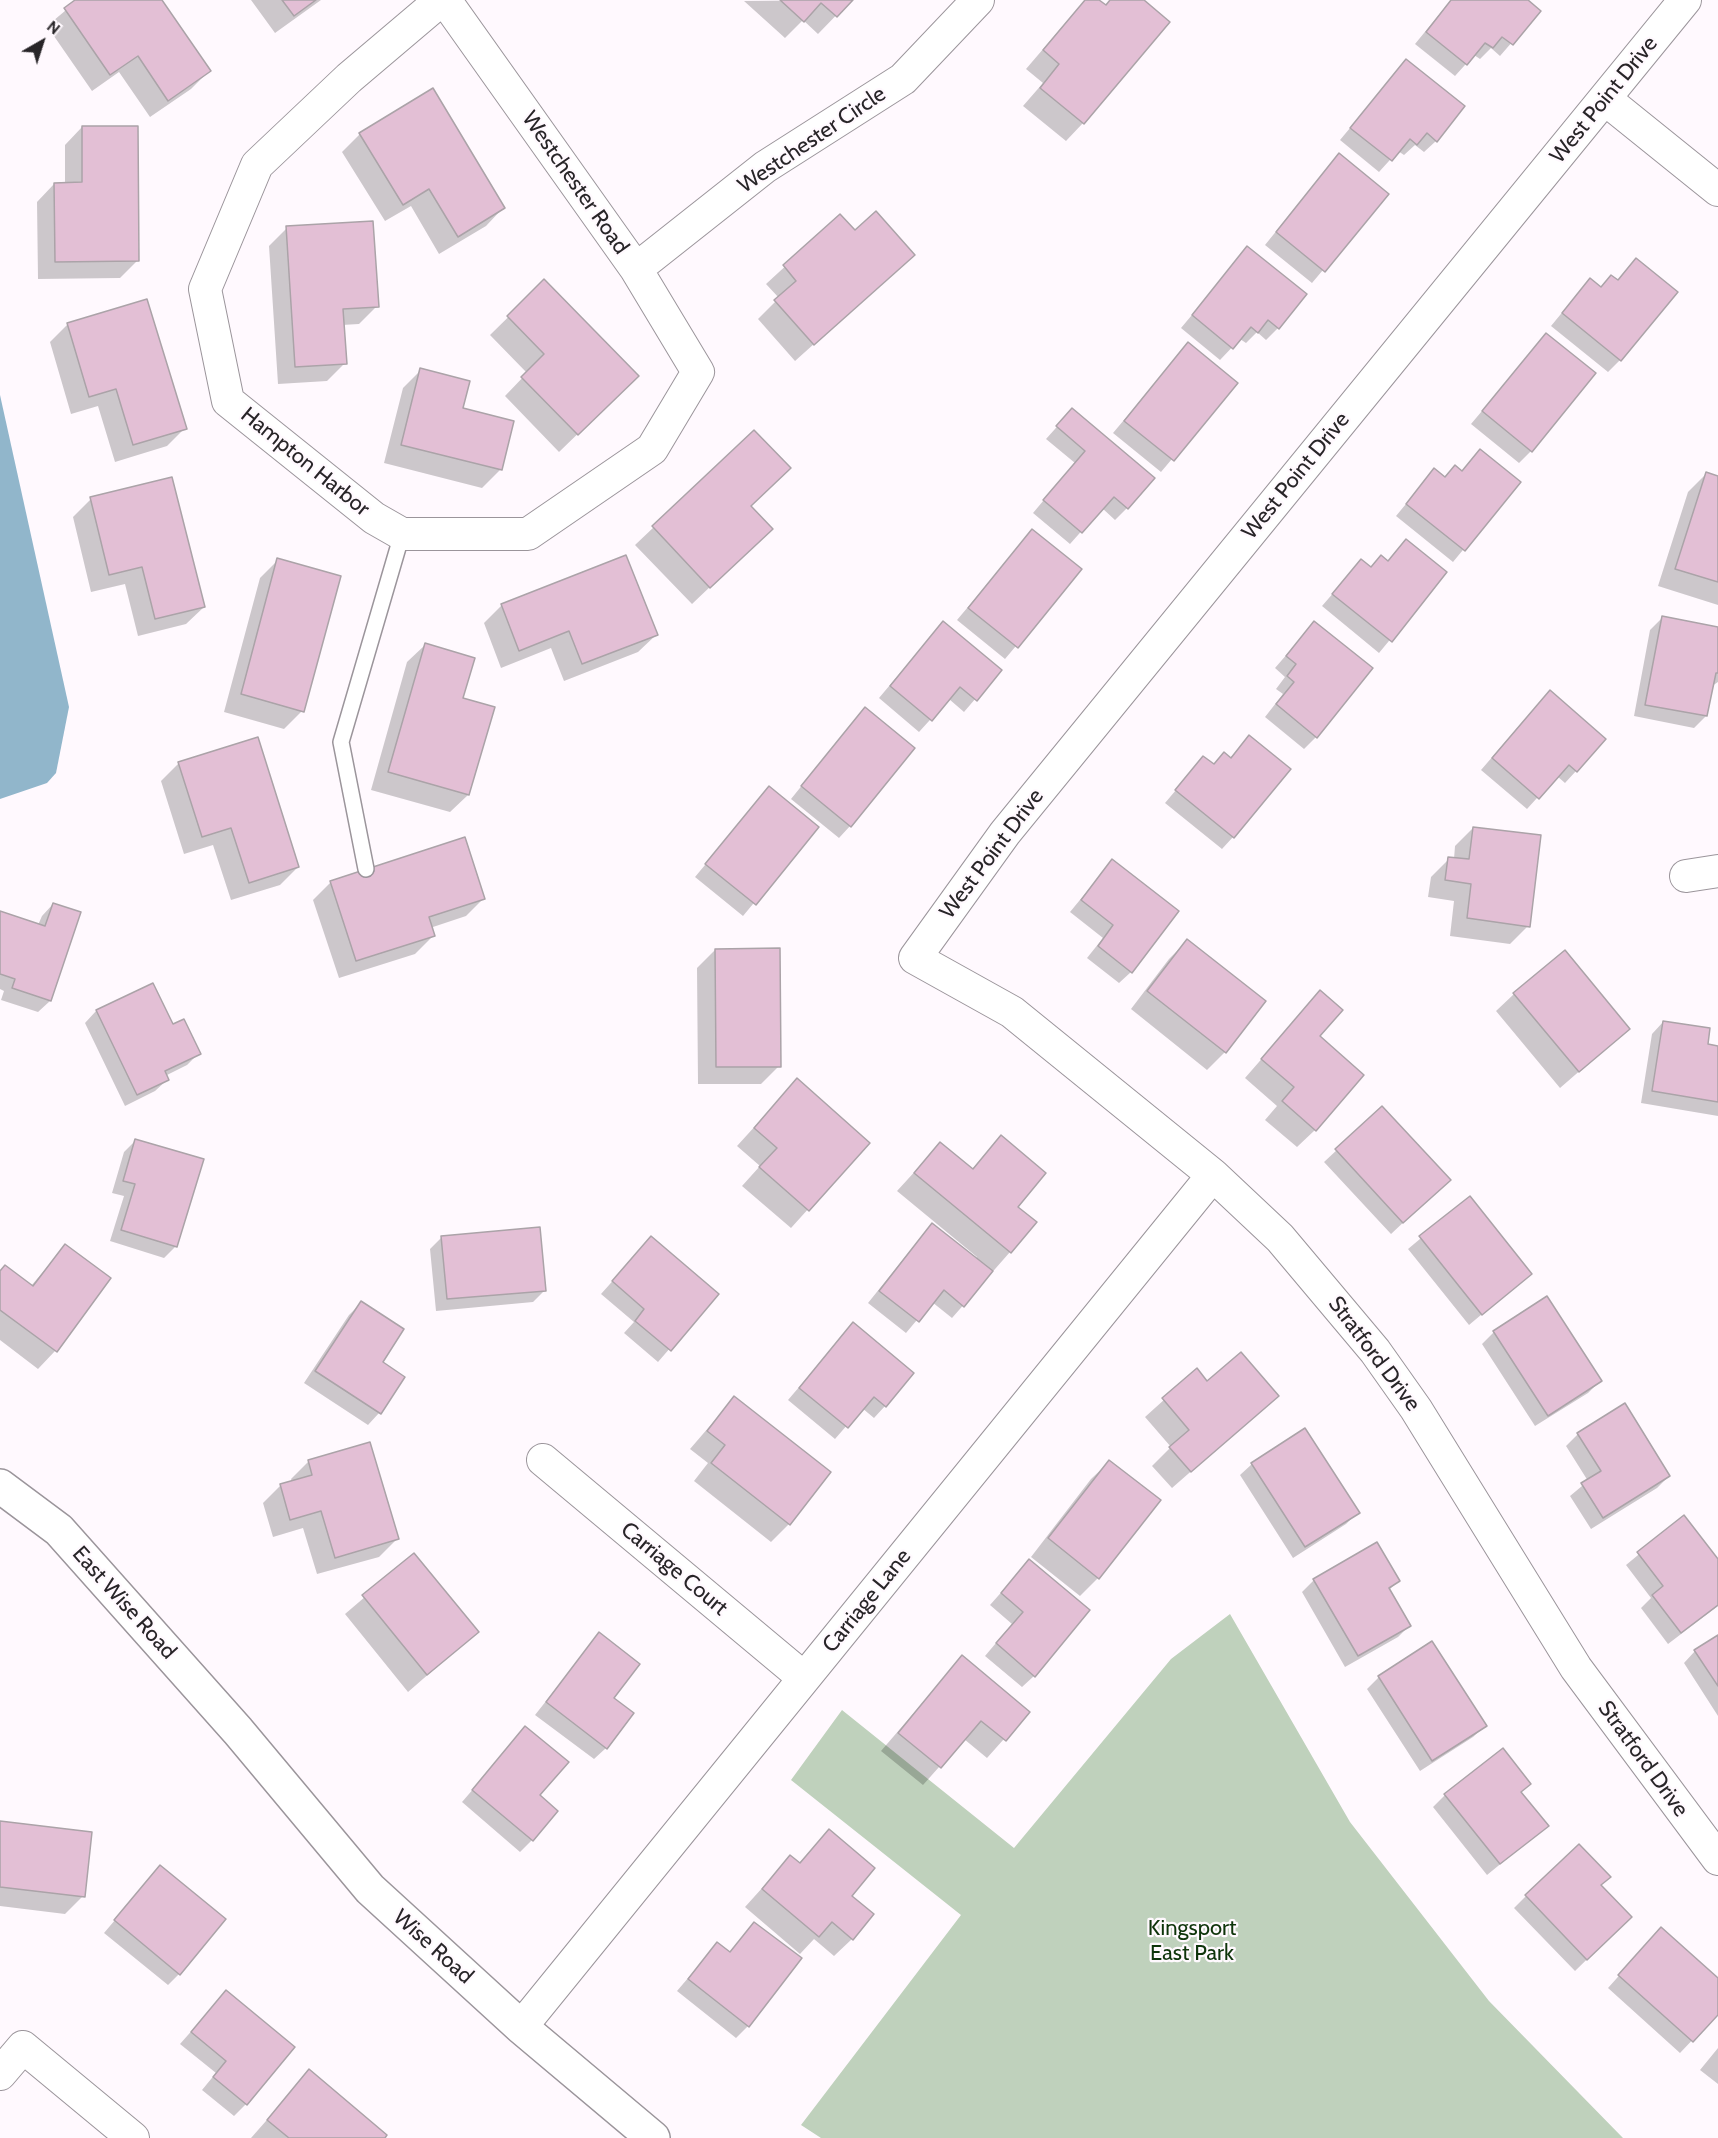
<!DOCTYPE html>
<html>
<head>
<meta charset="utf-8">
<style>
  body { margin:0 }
  #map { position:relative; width:1718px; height:2138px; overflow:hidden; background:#fff9fe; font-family:Cabin,sans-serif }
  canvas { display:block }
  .north { position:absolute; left:12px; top:12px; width:60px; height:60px; -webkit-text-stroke:4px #fff9fe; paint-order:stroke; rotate:39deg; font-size:16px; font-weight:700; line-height:24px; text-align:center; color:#282528 }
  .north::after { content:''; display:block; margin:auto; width:21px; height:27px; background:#282528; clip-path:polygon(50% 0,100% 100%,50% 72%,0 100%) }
</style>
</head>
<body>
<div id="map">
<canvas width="1718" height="2138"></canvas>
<div class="north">N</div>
</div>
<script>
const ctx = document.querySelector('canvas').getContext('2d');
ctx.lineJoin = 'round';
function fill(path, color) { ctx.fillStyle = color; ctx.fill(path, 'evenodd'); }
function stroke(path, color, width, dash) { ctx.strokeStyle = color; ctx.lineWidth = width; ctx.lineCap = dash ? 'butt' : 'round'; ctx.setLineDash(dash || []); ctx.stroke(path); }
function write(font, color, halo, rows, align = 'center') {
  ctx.font = font + ' Cabin,sans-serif'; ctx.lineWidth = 4.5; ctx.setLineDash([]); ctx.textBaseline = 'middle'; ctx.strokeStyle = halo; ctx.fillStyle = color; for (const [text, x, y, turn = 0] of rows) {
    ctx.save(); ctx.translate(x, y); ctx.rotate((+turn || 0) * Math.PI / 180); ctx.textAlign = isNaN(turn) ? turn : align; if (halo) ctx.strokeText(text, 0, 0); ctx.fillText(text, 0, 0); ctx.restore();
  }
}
const green = new Path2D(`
  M1230 1614 1350 1822 1489 2001 1623 2138H821L801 2125 961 1915 791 1780 842 1710 1014 1848 1171 1659Z`);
const water = new Path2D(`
  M0 395 69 707 56 773 47 783 0 799Z`);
const shadow = new Path2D(`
  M78 0H160L209 71 191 89 150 117 119 72 92 91 47 26Z
  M251 0H321L275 33Z
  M851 0 818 34 803 20 785 38 744 1Z
  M1085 0H1097L1104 6 1110 0H1142L1083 123 1066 141 1023 106 1043 83 1026 69Z
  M1451 0H1526L1539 11 1500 56 1491 48 1480 59 1474 55 1455 76 1415 44Z
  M1406 61 1436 141 1424 152 1415 145 1404 155 1398 151 1379 172 1340 140Z
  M82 127 138 260 120 278 38 279 37 202 54 184H65V145Z
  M360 134 503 208 486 226 439 254 411 206 385 221 342 152Z
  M1328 167 1387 194 1312 283 1265 245Z
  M840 216 854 233 913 255 795 361 758 319 779 298 766 284Z
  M287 228 377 306 359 324 342 325 345 363 327 381 278 384 269 246Z
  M1248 248 1278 328 1266 340 1257 332 1246 343 1240 339 1220 360 1181 328Z
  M1636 260 1620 360 1608 372 1551 326 1579 292 1600 288 1611 277 1617 281Z
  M544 282 619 394 559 452 505 396 527 373 490 335Z
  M68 324 185 428 167 446 115 462 98 406 71 414 50 342Z
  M1546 335 1531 451 1519 463 1471 424Z
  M1188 344 1236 383 1161 472 1113 433Z
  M421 370 461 409 512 422 500 470 482 488 384 463 403 388Z
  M1072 410 1127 508 1115 520 1102 508 1070 544 1033 513 1075 463 1046 439Z
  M754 432 749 507 753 546 692 604 635 545Z
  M1480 451 1519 482 1453 562 1396 516 1434 470 1443 478 1455 467 1461 472Z
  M1706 474 1718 478V605L1658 586 1688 492Z
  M91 499 204 607 186 624 138 636 125 584 91 592 73 517Z
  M1032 531 1080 570 1005 659 957 620Z
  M1406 541 1445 573 1379 653 1322 606 1361 561 1370 568 1387 562Z
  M278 560 302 711 284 729 224 712 260 578Z
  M502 605 656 635 638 652 564 681 551 648 501 668 484 623Z
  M1662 618 1718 629V682L1712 686 1706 716 1694 728 1634 716 1650 630Z
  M1314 623 1316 737 1304 749 1265 717 1283 694 1276 689 1285 677 1275 668Z
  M932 635 1000 670 964 712 949 699 919 732 879 698Z
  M425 645 462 699 493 708 468 795 450 812 371 790 407 662Z
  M1538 704 1576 771 1565 783 1557 776 1527 809 1481 770Z
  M854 721 850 826 839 838 791 799Z
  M1249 737 1233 837 1222 849 1165 803 1203 758 1213 765 1224 754 1230 758Z
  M179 763 298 867 280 885 231 900 213 845 184 854 161 781Z
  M769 788 817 827 743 916 695 877Z
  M1473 828 1528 926 1510 944 1450 936 1454 901 1428 897 1431 877 1449 859H1454L1455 846Z
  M1112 861 1131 972 1119 983 1087 958 1103 938 1070 912Z
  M331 882 484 898 466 916 430 928 433 936 415 954 339 978 313 900Z
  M53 904 79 913 50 1001 38 1012 1 1000 4 991 0 989V912L38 925 42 916Z
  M1187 941 1225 1052 1207 1070 1131 1009 1169 959Z
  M715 950 779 1066 761 1084H698L697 968Z
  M153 985 172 1026 199 1053 187 1065 165 1076 167 1080 155 1091 125 1106 85 1023 96 1011Z
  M1320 992 1315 1130 1297 1147 1265 1120 1277 1106 1245 1078Z
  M1514 994 1628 1029 1560 1088 1496 1011Z
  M1663 1022 1706 1045 1718 1047V1116L1641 1103 1652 1034Z
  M797 1080 868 1143 791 1228 742 1186 760 1166 737 1146Z
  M1382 1108 1437 1191 1391 1234 1324 1162Z
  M1001 1137 1016 1207 1010 1252 952 1318 932 1302 906 1333 868 1303 921 1237 932 1225 975 1260 977 1257 897 1191 940 1144 972 1169Z
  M136 1140 176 1246 164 1258 110 1241 124 1196 112 1193 124 1152Z
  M1469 1198 1530 1274 1469 1325 1408 1249Z
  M442 1237 545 1290 533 1302 436 1311 430 1249Z
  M651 1238 717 1294 658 1362 624 1333 634 1322 601 1294Z
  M65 1246 55 1351 38 1369 0 1340V1272L31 1286Z
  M361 1303 381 1362 403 1377 379 1413 368 1425 304 1383 349 1315Z
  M853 1324 885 1406 874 1418 862 1408 835 1439 788 1400Z
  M1494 1332 1600 1381 1588 1393 1535 1426 1482 1344Z
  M1196 1371 1207 1383 1277 1396 1172 1488 1152 1466 1171 1447 1145 1417Z
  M734 1398 829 1473 789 1524 771 1542 694 1481 708 1463 690 1449Z
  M1578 1434 1669 1476 1657 1488 1591 1529 1570 1496 1588 1481 1566 1446Z
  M309 1461 397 1539 379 1557 317 1574 303 1528 273 1537 263 1503 281 1485 292 1482 291 1479Z
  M1109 1462 1159 1500 1098 1578 1080 1596 1031 1557 1091 1479Z
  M1252 1464 1358 1512 1346 1524 1293 1558 1240 1475Z
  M1684 1517 1718 1562V1606L1668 1644 1641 1608 1651 1598 1626 1565Z
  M414 1555 477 1632 408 1692 345 1614Z
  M1029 1561 1034 1676 1022 1687 985 1656 1012 1624 990 1605Z
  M1314 1580 1398 1581 1389 1590 1409 1626 1398 1637 1345 1667 1302 1592Z
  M599 1634 612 1698 606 1748 594 1759 535 1715Z
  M1718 1637V1716L1684 1663 1695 1651Z
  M962 1657 1028 1712 987 1758 964 1739 923 1785 881 1751Z
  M1379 1677 1485 1726 1473 1737 1420 1771 1367 1689Z
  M526 1728 538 1796 532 1840 520 1852 462 1802Z
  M1520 1793 1547 1826 1487 1875 1433 1807 1445 1795Z
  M0 1822 83 1896 65 1914 0 1906Z
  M829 1831 849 1896 852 1939 834 1956 814 1939 800 1954 745 1907 790 1857 798 1864Z
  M160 1867 179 1974 168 1985 104 1933Z
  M1600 1886 1618 1929 1575 1971 1514 1908 1526 1896Z
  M754 1924 748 2026 736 2038 677 1991 717 1944 729 1953Z
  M1650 1941 1718 1980V2013L1680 2053 1608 1988Z
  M226 1992 246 2104 234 2116 202 2090 216 2073 180 2044Z
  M1718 2048V2084L1700 2070Z
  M310 2071 383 2138H251Z`);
const building = new Path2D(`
  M75 0H162L211 71 168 101 138 56 110 75 64 8Z
  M282 0H316L294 16Z
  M780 0H853L837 17 821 3 804 22Z
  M1085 0H1099L1106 5 1110 0H1144L1170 22 1084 124 1040 88 1059 64 1043 50Z
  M1451 0H1528L1541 11 1513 45 1502 37 1493 48 1485 43 1467 65 1426 32Z
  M1406 59 1465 106 1437 142 1427 133 1417 145 1410 139 1392 161 1350 128Z
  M433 88 505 208 458 237 429 189 403 205 359 133Z
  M82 126H138L139 261 55 262 54 183 82 182Z
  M1339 153 1389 194 1325 272 1276 232Z
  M876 211 915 255 814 345 774 300 796 281 783 265 840 214 855 230Z
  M373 221 379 307 343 309 347 364 295 367 286 226Z
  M1247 246 1307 294 1279 329 1268 320 1258 333 1251 327 1233 349 1192 315Z
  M1636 258 1678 292 1621 361 1562 313 1590 278 1601 287 1611 275 1618 280Z
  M544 279 639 376 578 435 521 377 544 354 507 316Z
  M147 299 187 429 133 445 116 389 89 397 67 323Z
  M1546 333 1596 373 1532 452 1482 411Z
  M1188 342 1238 383 1174 461 1124 421Z
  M420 368 470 381 463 408 514 421 502 470 401 445Z
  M1072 408 1155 478 1128 509 1114 497 1082 533 1043 500 1085 451 1056 426Z
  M754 430 791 468 751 506 773 529 710 588 652 526Z
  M1480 449 1521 482 1465 551 1406 504 1434 468 1445 477 1455 465 1462 471Z
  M1706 472 1718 476V582L1675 569Z
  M172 477 205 607 155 619 142 567 109 575 90 497Z
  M1032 529 1082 569 1018 648 968 608Z
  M1406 539 1447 572 1392 642 1332 594 1361 559 1371 567 1381 555 1388 561Z
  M626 555 658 635 582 664 569 631 519 651 501 604Z
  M277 558 341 576 304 712 241 694Z
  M1662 616 1718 627V673H1716L1707 716 1645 705Z
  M943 621 1002 670 977 701 960 687 932 721 890 686Z
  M1314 621 1373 668 1317 738 1276 704 1294 682 1287 676 1296 664 1286 656Z
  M425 643 475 658 463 698 495 707 469 795 388 772Z
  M1550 690 1606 739 1577 772 1569 765 1539 799 1492 758Z
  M865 707 915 748 851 827 801 786Z
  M1249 735 1291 769 1234 838 1175 790 1203 756 1214 764 1224 752 1231 758Z
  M258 737 299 867 249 883 231 828 202 837 178 762Z
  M769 786 819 827 756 905 705 864Z
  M1473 827 1541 835 1530 927 1467 918 1471 884 1445 880 1448 857 1469 859Z
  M465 837 485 899 429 917 435 936 356 961 330 881Z
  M1112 859 1179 911 1132 973 1098 946 1113 925 1081 900Z
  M53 903 81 912 51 1001 12 988 15 979 0 974V911L45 926Z
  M1187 939 1266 1001 1226 1053 1147 991Z
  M780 948 781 1067H716L715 949Z
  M1565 950 1630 1029 1579 1072 1513 993Z
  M153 983 173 1024 184 1019 201 1054 165 1071 169 1080 137 1095 96 1010Z
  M1320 990 1343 1010 1320 1036 1364 1075 1316 1131 1282 1101 1294 1087 1261 1059Z
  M1663 1021 1710 1028 1708 1044 1718 1046V1102L1652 1091Z
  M797 1078 870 1143 809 1211 759 1167 777 1148 754 1128Z
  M1382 1106 1451 1180 1403 1223 1335 1149Z
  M1001 1135 1046 1173 1018 1207 1037 1222 1011 1253 914 1173 940 1142 973 1169Z
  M135 1139 204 1159 177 1247 121 1230 135 1184 123 1181Z
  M1470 1196 1532 1274 1482 1315 1419 1236Z
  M932 1223 993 1271 964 1307 944 1290 919 1322 879 1291Z
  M540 1227 546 1291 447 1299 441 1236Z
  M651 1236 719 1294 671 1351 635 1321 644 1309 612 1281Z
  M65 1244 111 1278 57 1352 0 1310V1271L5 1265 33 1286Z
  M1547 1296 1602 1381 1548 1416 1493 1331Z
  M361 1301 404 1329 383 1362 405 1377 381 1414 315 1371Z
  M853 1322 914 1373 886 1407 874 1397 848 1428 799 1388Z
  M1241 1352 1279 1396 1191 1472 1169 1447 1189 1430 1162 1398 1197 1368 1207 1381Z
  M734 1396 831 1472 790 1525 711 1463 725 1445 707 1431Z
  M1625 1403 1670 1476 1603 1518 1581 1483 1601 1471 1577 1433Z
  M1305 1428 1360 1513 1305 1547 1251 1463Z
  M370 1442 399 1539 335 1558 321 1511 290 1520 280 1484 312 1475 308 1460Z
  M1109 1460 1161 1500 1099 1579 1048 1538Z
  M1684 1515 1718 1559V1605L1681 1633 1652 1595 1663 1586 1637 1552Z
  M1377 1542 1400 1581 1389 1588 1411 1626 1358 1656 1313 1579Z
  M414 1553 479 1632 427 1675 362 1595Z
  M1029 1559 1090 1610 1035 1677 996 1643 1023 1612 1001 1593Z
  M599 1632 640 1664 614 1698 634 1713 607 1749 546 1702Z
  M1718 1635V1686L1694 1650Z
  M1432 1641 1487 1726 1432 1761 1378 1676Z
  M962 1655 1030 1712 1006 1741 981 1721 941 1768 898 1733Z
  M525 1726 569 1762 540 1795 558 1811 533 1841 472 1790Z
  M1503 1748 1531 1784 1521 1792 1549 1826 1500 1864 1444 1794Z
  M0 1821 92 1832 85 1897 0 1887Z
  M829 1829 875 1868 852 1896 874 1914 853 1940 832 1922 819 1937 762 1889 790 1855 800 1863Z
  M1579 1844 1611 1877 1601 1885 1632 1917 1587 1960 1525 1895Z
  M160 1865 226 1919 180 1975 114 1920Z
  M754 1922 802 1958 749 2027 688 1979 717 1942 730 1952Z
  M1661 1927 1718 1978V2015L1693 2042 1618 1975Z
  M226 1990 295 2047 247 2105 213 2077 226 2061 191 2032Z
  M309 2069 387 2135 385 2138H289L267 2120Z`);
const lane = new Path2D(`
  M366 869 341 742 402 534`);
const street = new Path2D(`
  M441 0 349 78 257 165 205 289 228 401 374 518 402 534H528L652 449 698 372 636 269 445 0
  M1685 0 1005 833 915 958 1012 1012 1213 1175 1280 1238 1375 1351 1416 1409 1576 1668 1718 1859
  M1605 99 1718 190
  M636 269 765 167 903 79 978 0
  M1686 876 1718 871
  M543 1460 804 1678
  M521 2027 1213 1175
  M0 2074 23 2047 133 2138`);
const secondary = new Path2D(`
  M0 1486 59 1530 238 1731 370 1889 521 2027 653 2138`);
const streetNames = [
  ["West Point Drive",1604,100,-51],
  ["Westchester Circle",812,140,-34],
  ["Westchester Road",575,183,55],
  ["Hampton Harbor",305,462,39],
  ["West Point Drive",1296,476,-51],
  ["West Point Drive",992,854,-53],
  ["Stratford Drive",1374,1354,53],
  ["Carriage Court",674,1569,40],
  ["Carriage Lane",867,1601,-51],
  ["East Wise Road",124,1603,48],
  ["Stratford Drive",1643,1759,54],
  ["Wise Road",433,1947,42]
];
const parkNames = [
  ["Kingsport",1192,1929],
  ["East Park",1192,1954]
];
fill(green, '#bfd1bc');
fill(water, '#91b6cb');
fill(shadow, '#0003');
fill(building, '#e3bfd5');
stroke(building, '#aba3a8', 1.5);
stroke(lane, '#9b959b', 18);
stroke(street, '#9b959b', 34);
stroke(secondary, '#9b959b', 36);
stroke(lane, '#fff', 15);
stroke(street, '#fff', 32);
stroke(secondary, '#fff', 33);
write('22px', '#282528', '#fff9fe', streetNames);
write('22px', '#0e340a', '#fff9fe', parkNames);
</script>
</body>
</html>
